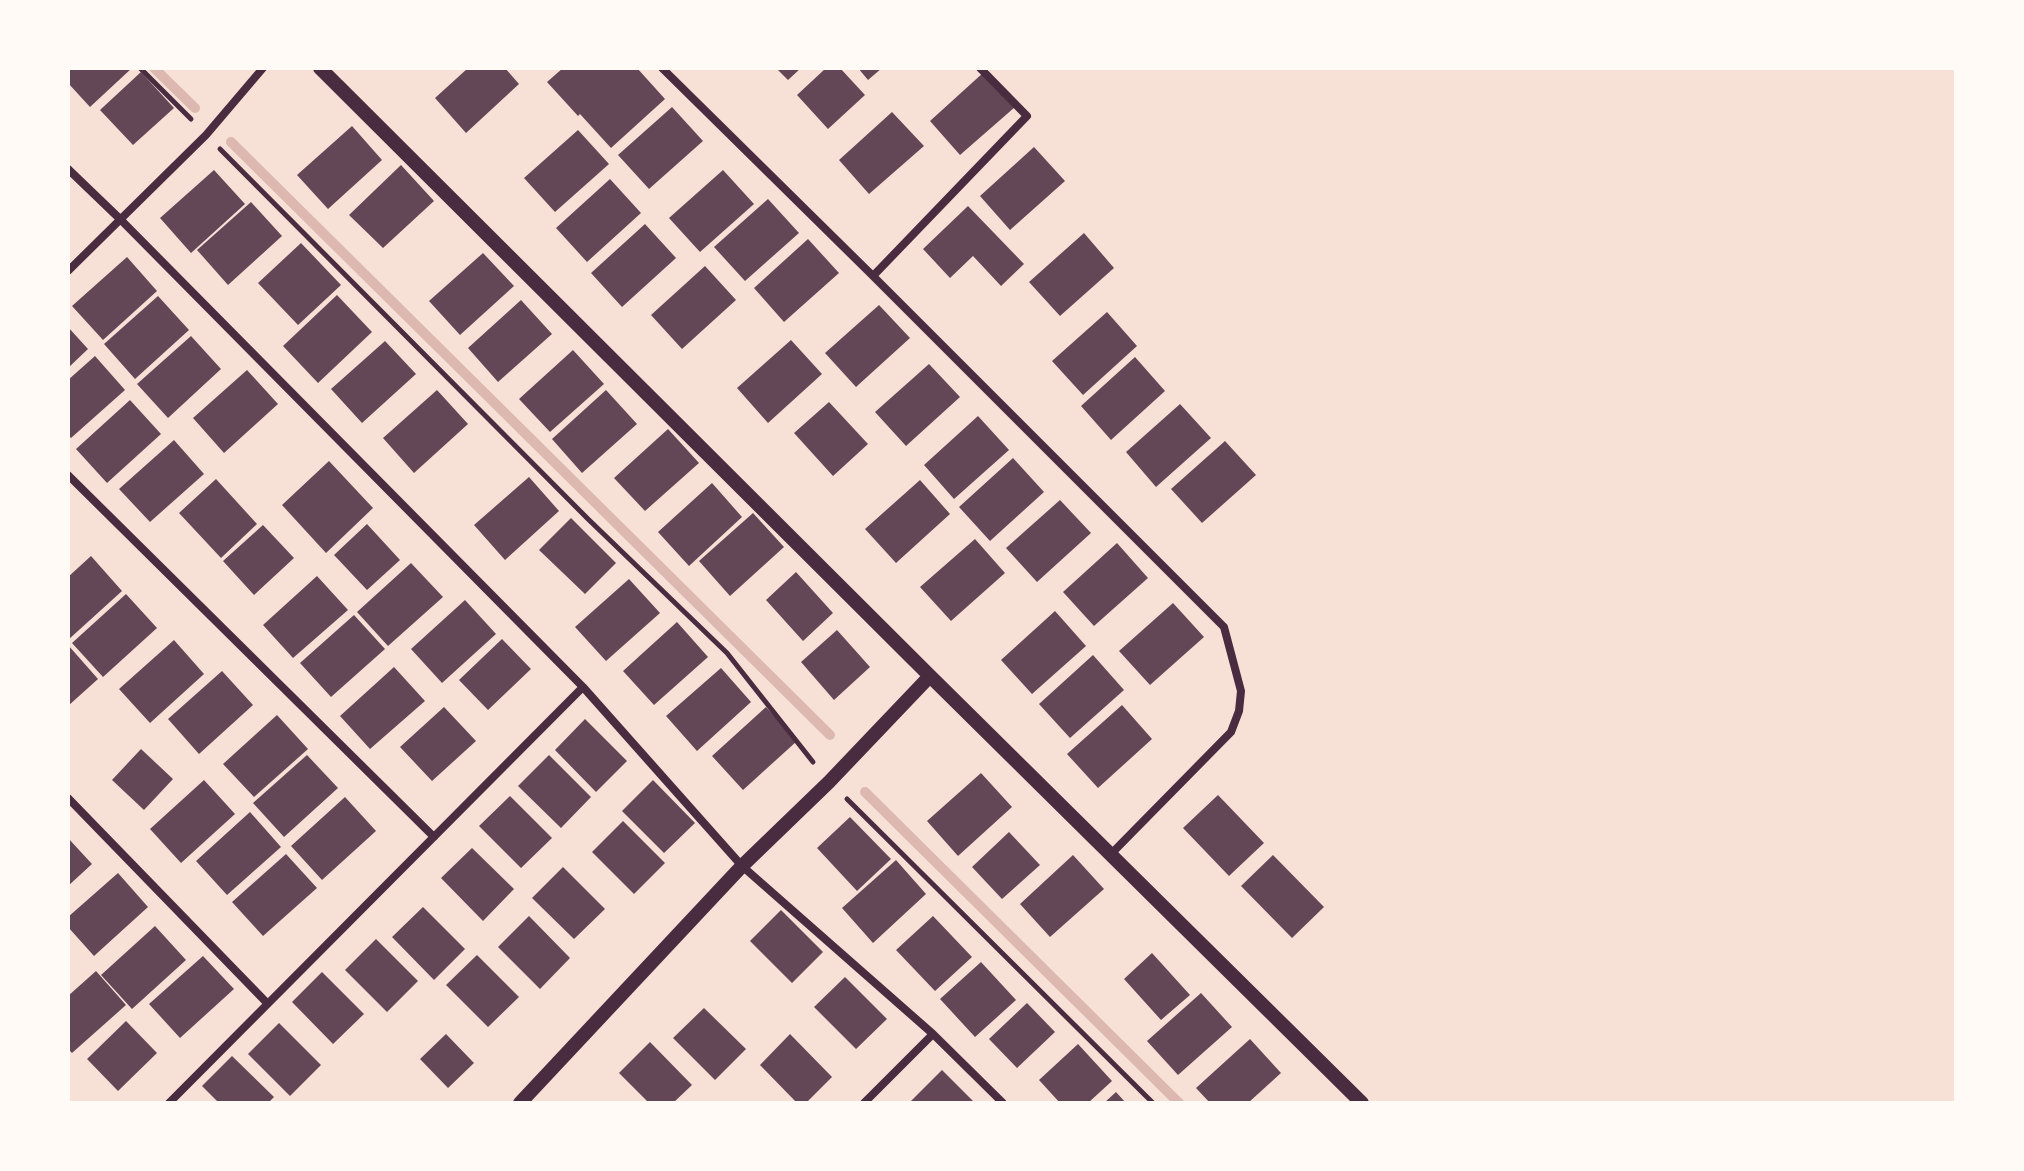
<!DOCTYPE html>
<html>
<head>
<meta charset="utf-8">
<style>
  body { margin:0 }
  #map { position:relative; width:2024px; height:1171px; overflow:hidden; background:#f7e1d7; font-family:Ubuntu,sans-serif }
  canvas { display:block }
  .frame { position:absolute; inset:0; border:70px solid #fffaf5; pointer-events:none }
</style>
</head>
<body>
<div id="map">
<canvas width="2024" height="1171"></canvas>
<div class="frame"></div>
</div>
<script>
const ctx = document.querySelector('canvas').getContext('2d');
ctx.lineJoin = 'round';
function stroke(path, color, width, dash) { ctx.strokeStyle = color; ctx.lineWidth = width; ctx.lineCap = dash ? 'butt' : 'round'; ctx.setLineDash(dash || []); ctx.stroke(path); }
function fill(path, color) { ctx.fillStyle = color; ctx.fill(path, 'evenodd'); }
const stream = new Path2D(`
  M154 68 195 108
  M231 142 830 735
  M865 792 1179 1103`);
const building = new Path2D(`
  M68 68H132L90 107 68 83Z
  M468 68H505L519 84 466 133 435 98Z
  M563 68H637L665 99 611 148 580 114 578 116 547 82Z
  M776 68H801L788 80Z
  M826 68H840L865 95 828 129 797 95Z
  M858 68H882L868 80Z
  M141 72 174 108 133 145 100 110Z
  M984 72 1015 107 960 155 930 121Z
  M672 107 703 141 649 189 618 155Z
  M892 112 924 146 869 194 839 160Z
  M352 126 382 160 328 209 297 175Z
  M578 130 609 164 555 212 524 178Z
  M1034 147 1065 181 1010 230 980 196Z
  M401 165 434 201 383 248 349 215Z
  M214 170 245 204 191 253 160 218Z
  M723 170 754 204 700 252 669 218Z
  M610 179 641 213 587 262 556 228Z
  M768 199 799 233 745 281 714 247Z
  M251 202 282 236 228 285 197 250Z
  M968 206 1024 264 1001 286 973 256 950 278 923 249Z
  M645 224 676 258 622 307 591 273Z
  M1084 233 1114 268 1060 316 1029 282Z
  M808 239 839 273 784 322 754 288Z
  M301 243 341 285 298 325 258 283Z
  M483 253 514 286 460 335 429 301Z
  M127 257 157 291 103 340 72 306Z
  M705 266 736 300 682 349 651 315Z
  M337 295 372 332 318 383 283 346Z
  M158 296 189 330 135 379 104 344Z
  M521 300 552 334 498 382 468 348Z
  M879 305 910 338 856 387 825 353Z
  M1107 312 1137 346 1083 395 1052 361Z
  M68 327 88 349 68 368Z
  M191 336 221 369 168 418 137 384Z
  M791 340 822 374 768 423 737 388Z
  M385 341 416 374 362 423 331 389Z
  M573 350 604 384 550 432 519 399Z
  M95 356 125 390 71 438 68 435V380Z
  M1135 357 1165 391 1111 440 1081 406Z
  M929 364 960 397 906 446 875 412Z
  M247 370 278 404 224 453 193 418Z
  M437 390 468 424 414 473 383 438Z
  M606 390 637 424 582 473 552 439Z
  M130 400 161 434 107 483 76 449Z
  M829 402 868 444 833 476 794 433Z
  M1180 404 1211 438 1156 487 1126 452Z
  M978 416 1009 450 954 499 924 465Z
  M668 429 699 463 645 511 614 478Z
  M174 440 204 474 150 522 119 489Z
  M1225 441 1256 475 1202 523 1171 489Z
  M1013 458 1044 492 990 541 959 507Z
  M329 461 373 508 326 553 282 505Z
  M529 477 559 511 505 560 474 525Z
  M216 479 257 524 221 558 179 513Z
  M920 480 950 514 896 563 865 529Z
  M712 483 742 517 689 566 658 532Z
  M1060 500 1091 533 1037 582 1006 548Z
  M753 513 784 547 730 596 699 561Z
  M571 518 616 563 585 594 539 550Z
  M367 524 400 560 367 590 334 555Z
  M263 525 294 558 254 595 223 561Z
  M975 539 1005 573 951 621 920 587Z
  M1117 543 1148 578 1094 626 1063 592Z
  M91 556 122 591 68 640V577Z
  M411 563 443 597 388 646 357 612Z
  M796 572 833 613 803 641 766 600Z
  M317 576 348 610 293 658 263 625Z
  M629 579 660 613 606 661 575 627Z
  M126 594 157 628 103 677 72 643Z
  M465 600 496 634 442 683 411 649Z
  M1173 603 1204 637 1150 685 1119 651Z
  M1055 611 1086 646 1032 694 1001 660Z
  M354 615 385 649 331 697 300 663Z
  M677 622 708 657 654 705 623 671Z
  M837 630 870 667 834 700 801 662Z
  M502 639 531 669 488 710 459 680Z
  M174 640 204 674 150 723 119 689Z
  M68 645 98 679 68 706Z
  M1093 655 1124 690 1070 738 1039 704Z
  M394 667 425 701 370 749 340 716Z
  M721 668 751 702 697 751 666 716Z
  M222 671 253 705 199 754 168 719Z
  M1122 705 1152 739 1098 788 1067 754Z
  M444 707 476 741 432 781 400 747Z
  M766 707 797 741 743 790 712 756Z
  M277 715 308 749 254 797 223 764Z
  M585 719 627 761 596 792 555 750Z
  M141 749 173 779 144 810 112 780Z
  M307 755 338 788 284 837 253 803Z
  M549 755 591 797 561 828 518 786Z
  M981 773 1012 807 958 856 927 821Z
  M204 780 235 814 181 863 150 829Z
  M653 780 695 823 664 853 622 811Z
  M1218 795 1264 843 1229 876 1183 828Z
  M510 796 552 838 521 868 479 826Z
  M345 797 376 831 322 880 291 846Z
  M250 812 281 847 227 895 196 861Z
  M850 817 891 859 857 891 817 848Z
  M623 821 665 863 634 894 592 852Z
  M1009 832 1040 865 1002 899 972 867Z
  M68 838 92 864 68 886Z
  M472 848 514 889 483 921 441 878Z
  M286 854 317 888 263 936 232 902Z
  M1073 855 1104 889 1050 937 1020 904Z
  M1273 855 1324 907 1292 938 1241 886Z
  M896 860 926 894 873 943 842 908Z
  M563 867 605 909 574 939 532 898Z
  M118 873 148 907 94 956 68 927V917Z
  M423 907 465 949 434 980 392 937Z
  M781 910 823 952 792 983 750 941Z
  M529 916 570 958 540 989 498 947Z
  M933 916 972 957 935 991 896 950Z
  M155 926 186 960 132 1009 101 975Z
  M376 939 418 981 387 1012 345 970Z
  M1152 953 1190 995 1161 1020 1124 979Z
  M477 955 519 997 488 1027 446 985Z
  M203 956 234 989 180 1038 149 1004Z
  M981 962 1016 1000 975 1037 940 999Z
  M96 971 126 1005 72 1053 68 1049V996Z
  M322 972 364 1014 333 1044 292 1002Z
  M845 977 887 1019 856 1049 814 1007Z
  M1201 993 1232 1027 1178 1075 1147 1041Z
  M1027 1003 1055 1032 1017 1068 989 1039Z
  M704 1008 746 1049 715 1080 673 1038Z
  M126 1021 157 1053 118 1091 87 1059Z
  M279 1023 321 1065 290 1096 248 1054Z
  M446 1034 474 1063 448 1088 420 1059Z
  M790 1034 832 1077 806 1103H797L760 1065Z
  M1250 1039 1281 1073 1248 1103H1210L1196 1088Z
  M650 1042 692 1085 673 1103H649L619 1073Z
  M1078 1044 1112 1081 1088 1103H1060L1039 1080Z
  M232 1056 274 1097 268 1103H219L202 1086Z
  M942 1070 975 1103H913L911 1101Z
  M1116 1092 1126 1103H1104Z`);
const path = new Path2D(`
  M140 68 191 119
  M220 149 588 519 727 653 813 762
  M847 799 1153 1103`);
const minor = new Path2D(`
  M662 68 873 276
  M980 68 1027 116 873 276 1224 627 1241 691 1239 711 1231 732 1111 854
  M68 169 120 219 583 687 742 866 933 1034 1003 1103
  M68 271 206 135 263 68
  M68 475 434 837
  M68 798 267 1003
  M169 1103 583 687
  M864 1103 933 1034`);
const tertiary = new Path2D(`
  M320 68 930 676 1362 1103
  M520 1103 742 866 829 782 930 676`);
stroke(stream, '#dcb8b0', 10);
fill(building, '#644757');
stroke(path, '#4a2c40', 5);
stroke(minor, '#4a2c40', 8);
stroke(tertiary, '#4a2c40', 14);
</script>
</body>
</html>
